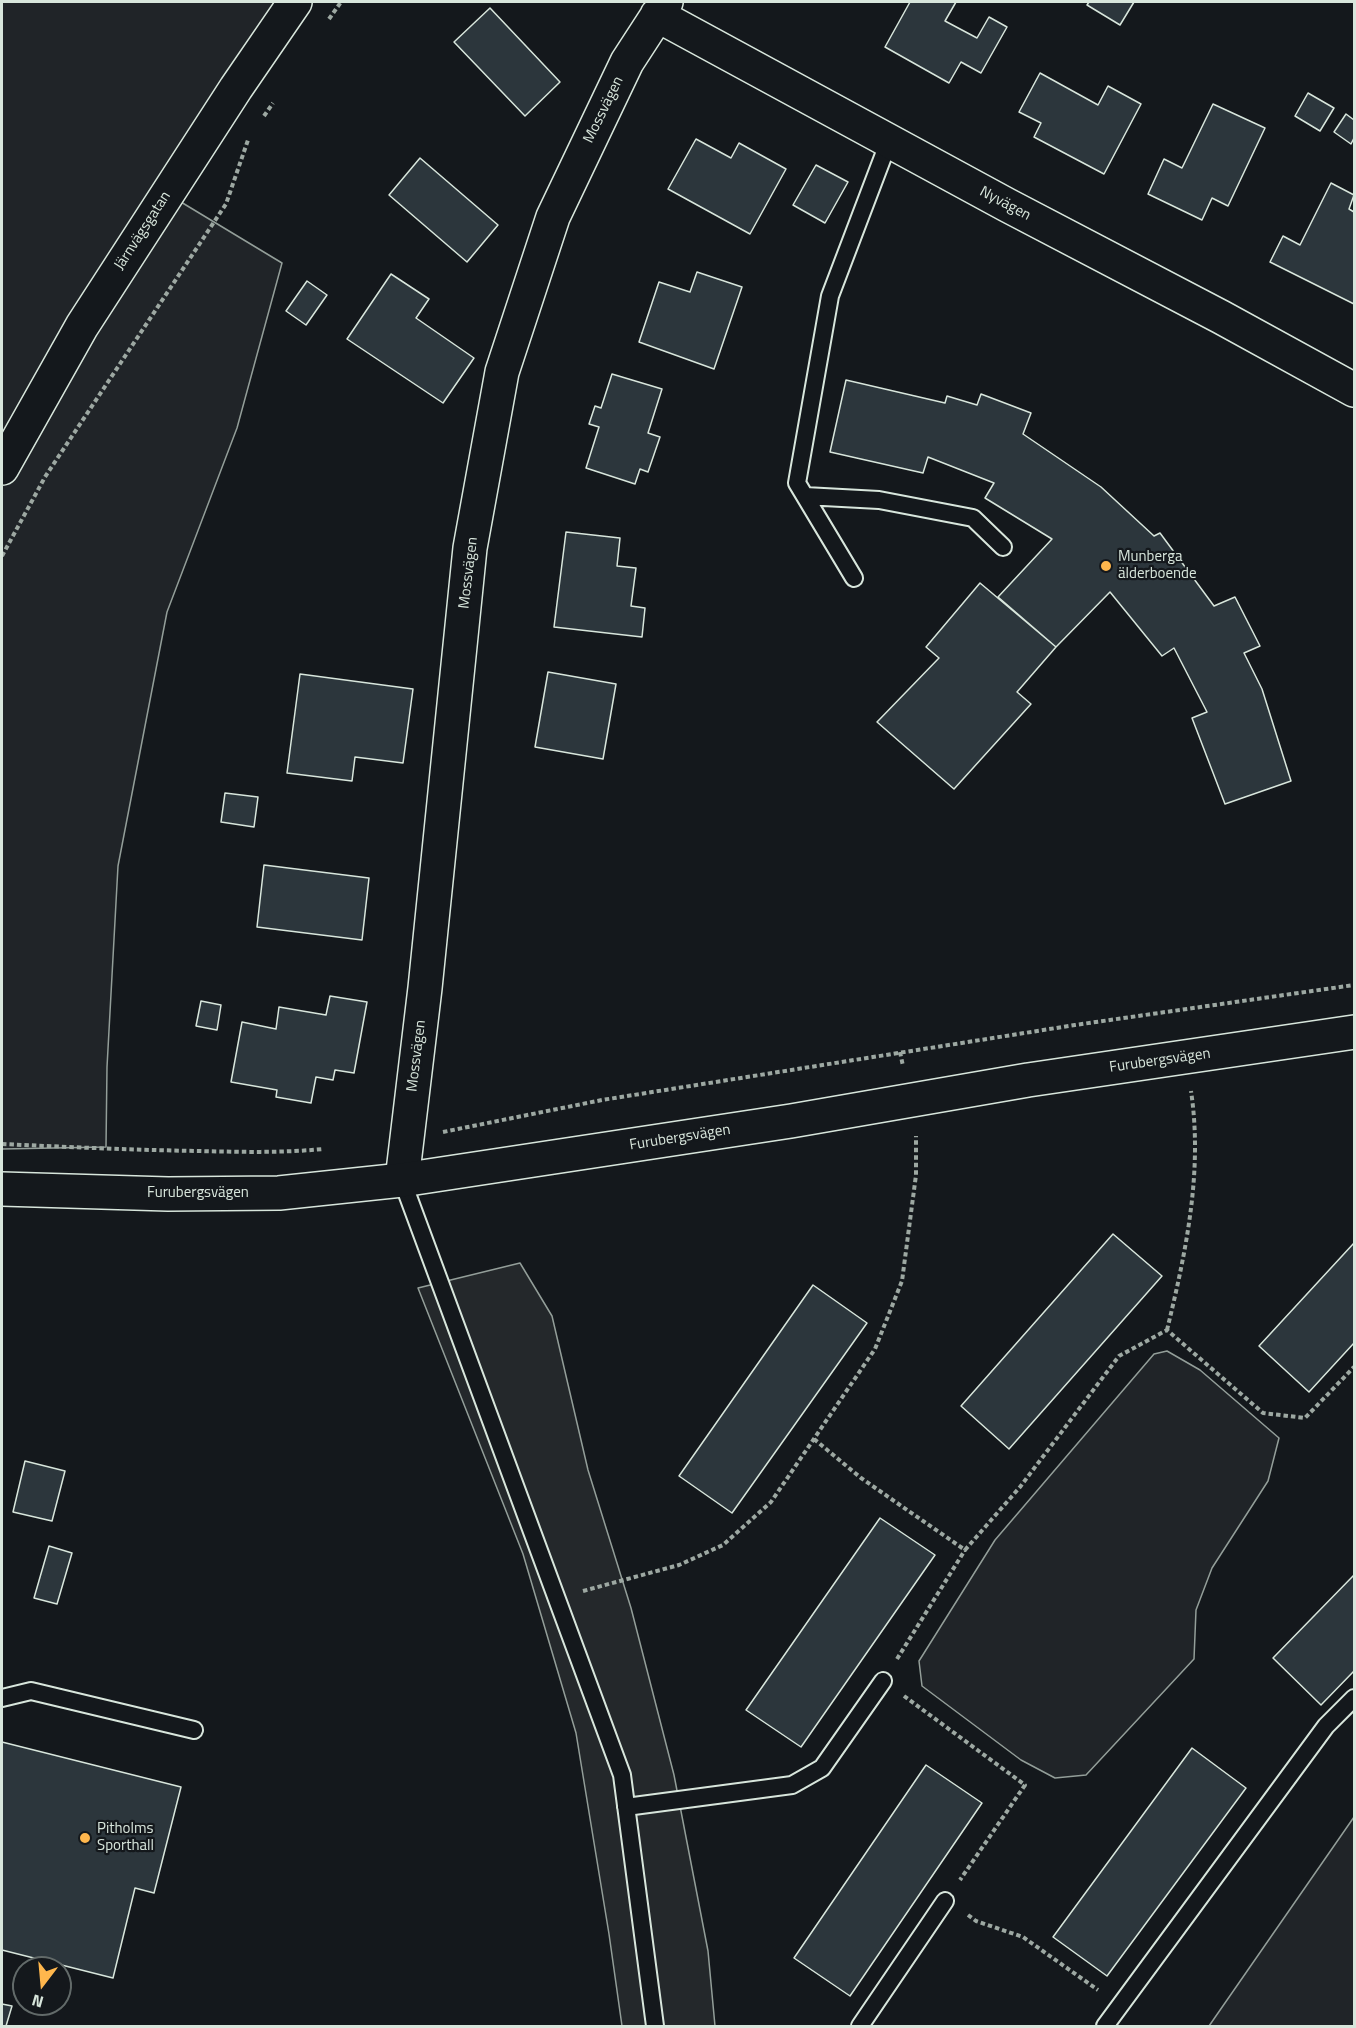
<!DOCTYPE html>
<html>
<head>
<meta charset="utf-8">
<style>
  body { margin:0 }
  #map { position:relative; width:1356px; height:2028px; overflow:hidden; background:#14181c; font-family:"Titillium Web",sans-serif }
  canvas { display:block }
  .frame { position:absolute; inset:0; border:3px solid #d8e6dc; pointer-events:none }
  .north { position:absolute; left:12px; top:1956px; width:60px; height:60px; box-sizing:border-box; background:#14181c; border:2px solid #626a69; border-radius:50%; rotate:196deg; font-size:16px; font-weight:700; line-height:24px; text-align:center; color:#d8e6dc }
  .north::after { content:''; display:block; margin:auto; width:21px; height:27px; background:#ffb74d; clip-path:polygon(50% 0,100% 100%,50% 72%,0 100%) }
</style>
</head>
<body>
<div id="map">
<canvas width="1356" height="2028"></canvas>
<div class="frame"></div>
<div class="north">N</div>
</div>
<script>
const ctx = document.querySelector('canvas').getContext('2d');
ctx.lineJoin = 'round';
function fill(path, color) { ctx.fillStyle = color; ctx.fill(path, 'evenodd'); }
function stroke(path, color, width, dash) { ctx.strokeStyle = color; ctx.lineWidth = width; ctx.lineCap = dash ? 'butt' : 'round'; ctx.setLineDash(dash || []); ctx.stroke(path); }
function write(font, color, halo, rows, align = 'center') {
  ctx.font = font + ' "Titillium Web",sans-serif'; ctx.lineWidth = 4.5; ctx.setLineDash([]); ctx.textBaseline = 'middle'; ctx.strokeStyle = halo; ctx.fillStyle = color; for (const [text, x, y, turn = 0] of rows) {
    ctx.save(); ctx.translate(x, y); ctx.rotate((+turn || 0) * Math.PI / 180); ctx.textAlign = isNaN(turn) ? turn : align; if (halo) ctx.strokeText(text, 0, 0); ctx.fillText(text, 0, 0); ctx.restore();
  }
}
const green = new Path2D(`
  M2 2H295L166 193 282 263 237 428 167 612 118 866 107 1067 106 1147 2 1149Z
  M1167 1351 1200 1370 1279 1438 1268 1481 1212 1568 1196 1610 1194 1659 1086 1775 1055 1778 1021 1760 922 1686 919 1661 995 1540 1154 1354Z
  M1354 1817V2026H1209Z`);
const parking = new Path2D(`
  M520 1263 552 1316 588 1470 631 1608 674 1775 708 1951 715 2026H622L609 1934 576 1733 523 1554 418 1288Z`);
const building = new Path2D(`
  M910 2H956L945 21 977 38 989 17 1007 27 981 73 961 62 949 83 885 47Z
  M1089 2H1134L1120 25 1087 5Z
  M490 8 560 82 525 116 454 42Z
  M1040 73 1098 105 1108 86 1141 104 1104 174 1034 137 1041 123 1019 112Z
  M1308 93 1334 108 1320 131 1295 116Z
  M1213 104 1265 128 1228 206 1212 198 1202 220 1148 194 1164 159 1182 168Z
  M1346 114 1354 120V138L1351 144 1334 132Z
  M696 139 731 158 739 143 786 169 750 234 668 189Z
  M420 158 498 225 467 262 389 195Z
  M816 165 848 182 825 223 793 205Z
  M1331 183 1354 195 1349 209 1354 212V304L1270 262 1283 236 1300 245Z
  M697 272 742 287 714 369 639 342 659 282 690 292Z
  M391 274 429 299 416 318 474 358 443 403 347 339Z
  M307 281 327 295 306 325 286 311Z
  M612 374 662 389 648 433 660 437 648 472 640 469 635 484 586 468 599 427 589 424 595 406 601 408Z
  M846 380 945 403 947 396 977 405 981 394 1031 413 1023 434 1101 487 1154 536 1160 533 1214 606 1235 597 1260 646 1244 653 1262 689 1291 781 1225 804 1192 718 1207 712 1174 648 1162 656 1110 592 1056 647 998 597 1052 539 985 498 994 483 928 457 923 473 830 452Z
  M566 532 620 538 617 566 636 568 631 606 645 608 642 637 554 627Z
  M980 583 1056 647 1017 692 1031 704 954 789 877 722 939 658 926 647Z
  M548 672 616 684 603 759 535 747Z
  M300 674 413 689 403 763 355 757 352 781 287 773Z
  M225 793 258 797 254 827 221 822Z
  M264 865 369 878 362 940 257 927Z
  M330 996 367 1002 354 1073 335 1070 333 1080 316 1077 311 1103 276 1097 277 1090 231 1082 242 1022 276 1029 279 1007 326 1015Z
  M201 1001 221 1005 217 1030 196 1026Z
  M1113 1234 1162 1276 1009 1449 961 1406Z
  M1354 1243V1343L1309 1392 1259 1346Z
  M813 1285 867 1323 732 1513 679 1476Z
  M25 1461 65 1471 52 1521 13 1512Z
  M880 1518 935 1555 801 1747 746 1710Z
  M49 1546 72 1553 57 1604 34 1598Z
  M1354 1575V1671L1321 1705 1273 1658Z
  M2 1742 181 1787 154 1893 135 1888 113 1978 2 1950Z
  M1192 1748 1246 1788 1107 1976 1053 1937Z
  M926 1765 982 1803 850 1996 794 1958Z
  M2 2004 12 2006 6 2026H2Z`);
const path = new Path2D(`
  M329 19 341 2
  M264 116 273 103
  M2 556 45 477 226 204 248 140
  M900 1052 903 1066
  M443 1132 602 1100 1075 1025 1354 985
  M2 1144C67 1147 133 1150 199 1151 240 1152 282 1153 323 1149
  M1167 1330C1186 1252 1203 1171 1191 1091
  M814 1439 861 1478 965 1550 1020 1487 1119 1356 1167 1330 1263 1413 1305 1418 1354 1367
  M583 1591 679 1565 723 1545 771 1502 875 1349 902 1281 916 1175V1136
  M897 1659 965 1550
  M904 1696 1025 1785 960 1880
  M968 1915 976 1921 1023 1937 1098 1990`);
const lane = new Path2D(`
  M805 496 879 500 973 518 1003 547
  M854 578 797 483 830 296 889 141
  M402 1180 622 1775 655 2026
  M2 1698 31 1691 194 1730
  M626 1807 792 1785 822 1768 883 1681
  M860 2026 945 1901
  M1105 2026 1326 1726 1354 1698`);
const street = new Path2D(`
  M657 15 1007 205 1221 317 1354 390
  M2 468 82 326 236 88 295 2
  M402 1180 425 988 470 548 502 372 553 217 627 62 666 2`);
const secondary = new Path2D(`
  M2 1189 168 1194 279 1193 402 1180 791 1121 1028 1080 1354 1032`);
const markers = [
  [1106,566,6,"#ffb74d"],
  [85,1838,6,"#ffb74d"]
];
const streetNames = [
  ["Mossvägen",604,110,-64],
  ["Nyvägen",1005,204,28],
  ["Järnvägsgatan",143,231,-57],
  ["Mossvägen",469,573,-83],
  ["Mossvägen",417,1056,-83],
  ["Furubergsvägen",1160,1061,-8],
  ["Furubergsvägen",680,1138,-9],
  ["Furubergsvägen",198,1193]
];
const poiNames = [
  ["Munberga",1118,557],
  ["älderboende",1118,574],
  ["Pitholms",97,1829],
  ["Sporthall",97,1846]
];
fill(green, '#202428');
stroke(green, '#939e99', 1.5);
fill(parking, '#24282b');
stroke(parking, '#939e99', 1.5);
fill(building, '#2c363c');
stroke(building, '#d8e6dc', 1.5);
stroke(lane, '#d8e6dc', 20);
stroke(street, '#d8e6dc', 36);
stroke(secondary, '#d8e6dc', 36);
stroke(path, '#9da8a2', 4, [4.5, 3]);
stroke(lane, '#14181c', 16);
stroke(street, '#14181c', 33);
stroke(secondary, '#14181c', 33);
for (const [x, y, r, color] of markers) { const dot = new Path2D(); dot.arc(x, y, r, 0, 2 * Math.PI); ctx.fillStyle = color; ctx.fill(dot); stroke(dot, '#14181c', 2); }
write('15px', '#d8e6dc', '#14181c', streetNames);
write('15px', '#d8e6dc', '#14181c', poiNames, 'left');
</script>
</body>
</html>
